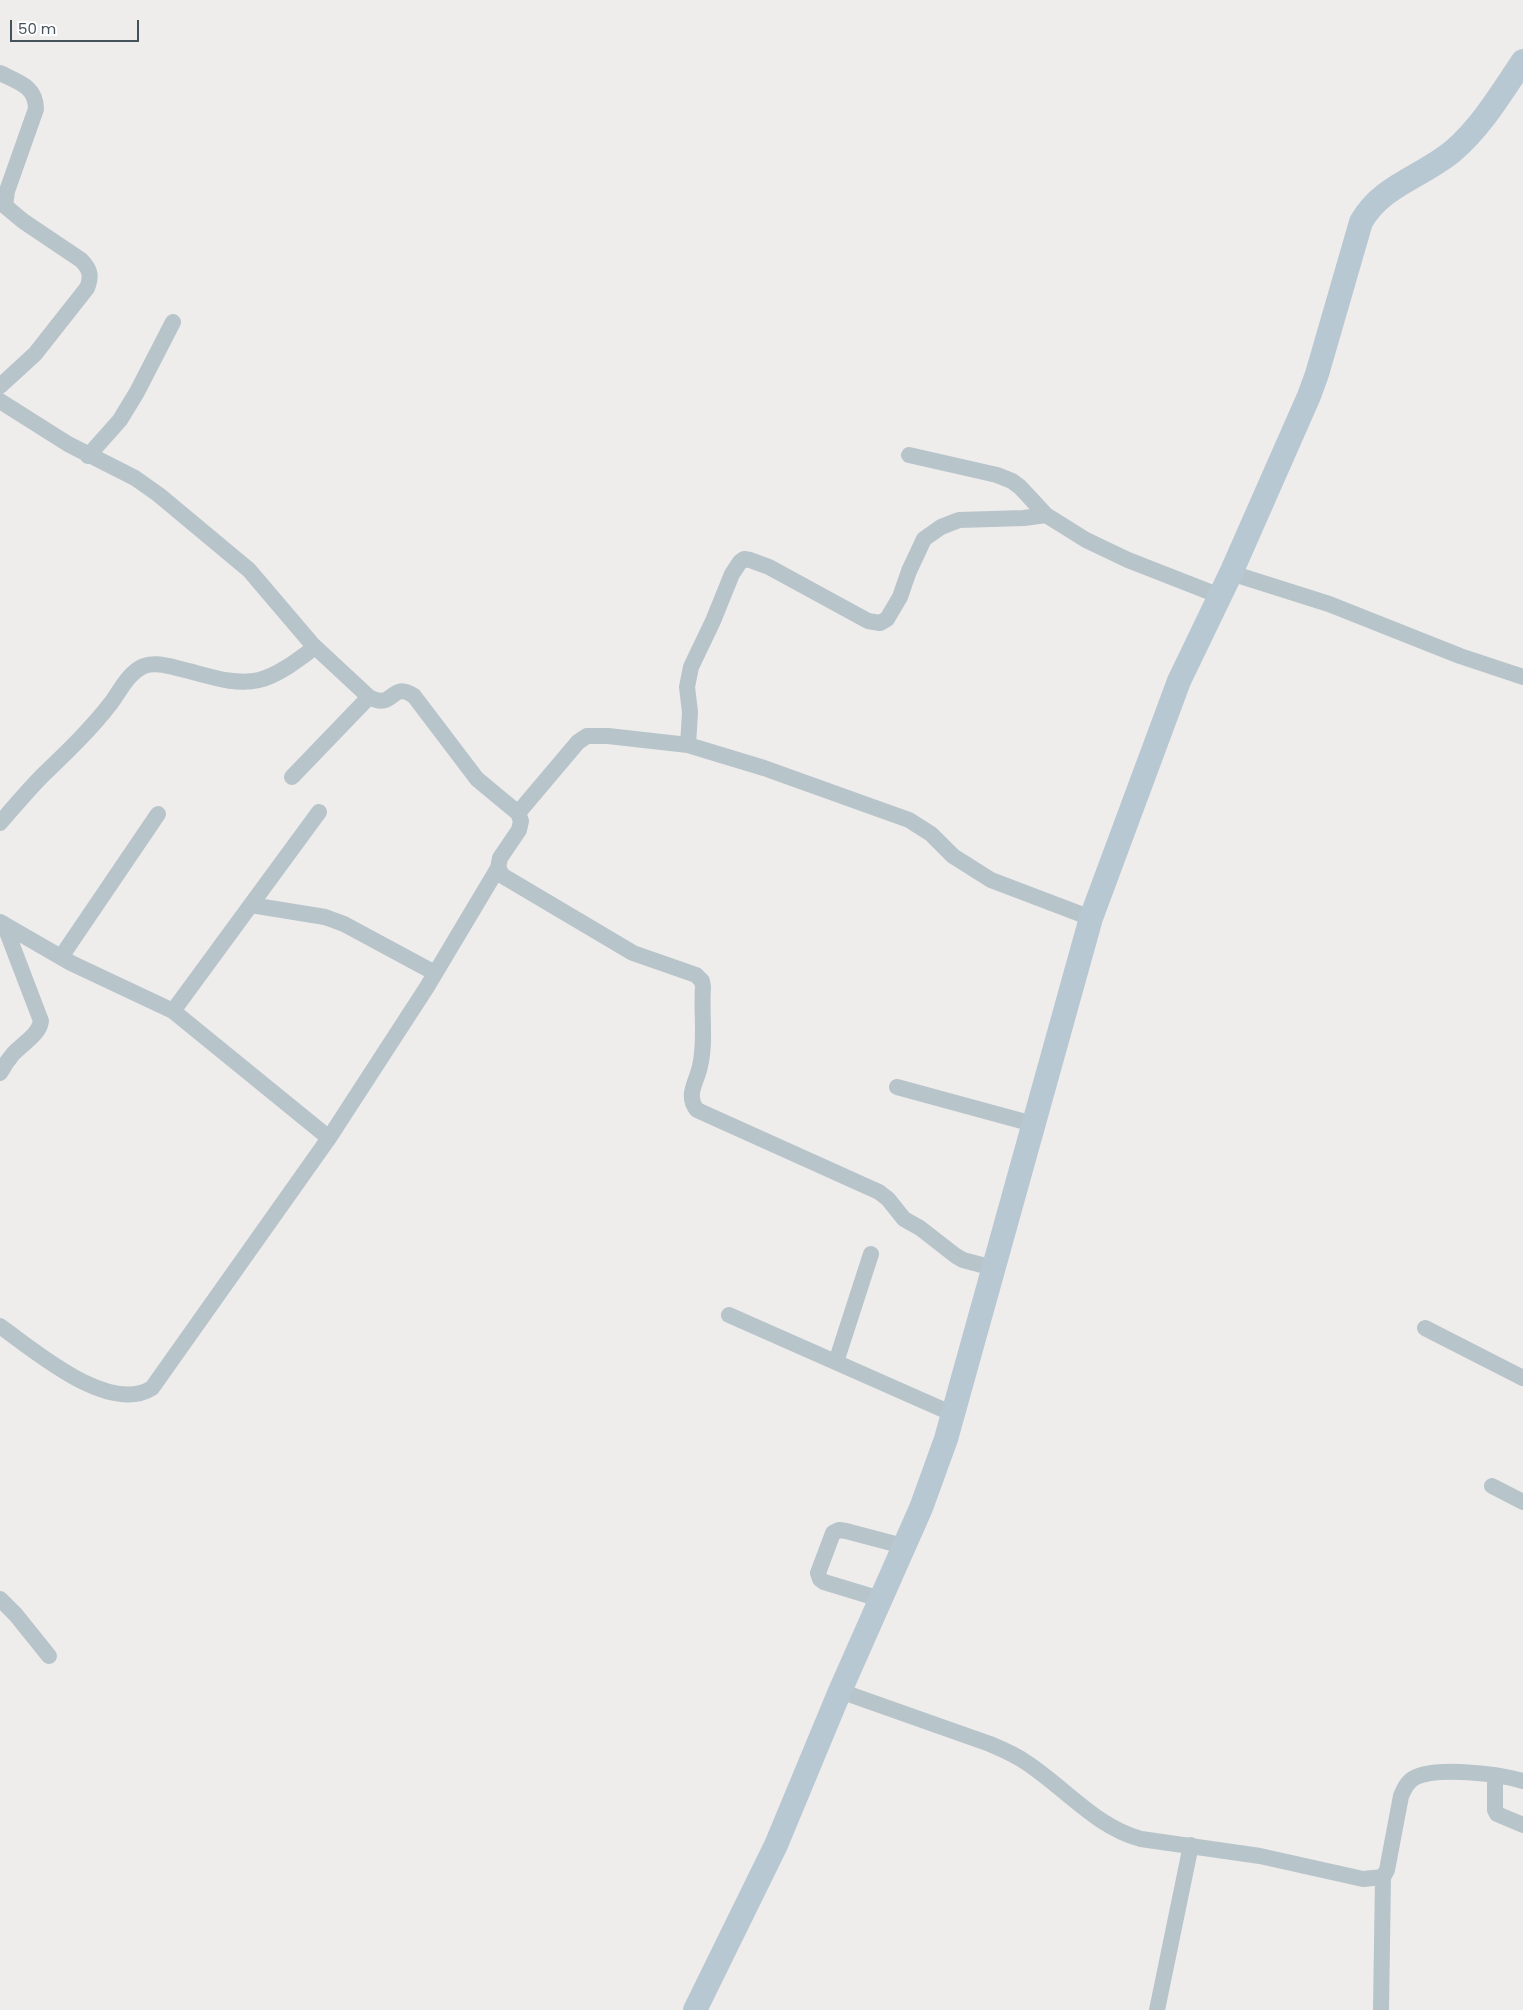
<!DOCTYPE html>
<html>
<head>
<meta charset="utf-8">
<style>
  body { margin:0 }
  #map { position:relative; width:1523px; height:2010px; overflow:hidden; background:#efecec; font-family:Poppins,sans-serif }
  canvas { display:block }
  .scale { position:absolute; left:10px; top:20px; width:129px; height:22px; box-sizing:border-box; border:2px solid #44535a; border-top:0; padding-left:6px; font-size:15px; line-height:18px; white-space:nowrap; color:#44535a; -webkit-text-stroke:4px #fff; paint-order:stroke }
</style>
</head>
<body>
<div id="map">
<canvas width="1523" height="2010"></canvas>
<div class="scale">50 m</div>
</div>
<script>
const ctx = document.querySelector('canvas').getContext('2d');
ctx.lineJoin = 'round';
function stroke(path, color, width, dash) { ctx.strokeStyle = color; ctx.lineWidth = width; ctx.lineCap = dash ? 'butt' : 'round'; ctx.setLineDash(dash || []); ctx.stroke(path); }
const street = new Path2D(`
  M0 73C18 82 36 86 36 109L7 191 5 206 23 221 81 260C90 269 92 276 87 288L35 354 0 386
  M0 401 68 444 135 478 159 495 249 570 312 644 369 697C395 711 390 680 414 696L477 779 518 813 521 821 519 830 500 858 498 868 503 876 633 953 696 975 702 981 703 987C701 1013 706 1041 700 1066 697 1082 685 1095 697 1110L879 1192 888 1199 904 1219 920 1228 956 1256 963 1260 993 1268
  M909 455 997 475 1012 481 1020 487 1046 515 1086 540 1128 560 1220 596
  M88 456 120 420 137 392 173 322
  M1231 573 1329 604 1460 656 1523 677
  M688 745 690 712 687 687 691 667 713 621 732 574 740 562 744 559 750 560 769 567 868 621 880 623 887 619 900 597 909 571 924 539 941 527 959 520 1024 518 1046 515
  M292 777 369 697
  M518 813 578 742 587 736H608L688 745 764 768 909 820 931 834 953 856 991 880 1091 918
  M0 823C14 807 28 790 43 775 67 752 91 729 111 703 120 691 129 672 144 666 156 662 168 666 181 669 206 675 234 686 259 680 279 675 299 659 315 647
  M251 905 325 917 344 924 435 973
  M0 922 71 963 173 1011 329 1138
  M61 957 158 814
  M173 1011 319 812
  M0 1073C4 1066 8 1060 13 1054 23 1043 39 1035 41 1021L4 924
  M897 1087 1033 1124
  M729 1315 953 1414
  M0 1326C35 1351 109 1415 152 1388L329 1138 427 987 498 868
  M1425 1328 1523 1378
  M836 1362 871 1254
  M1492 1486 1523 1502
  M0 1599 16 1615 49 1656
  M880 1599 824 1582 820 1579 818 1573 833 1533 839 1530 846 1531 903 1546
  M840 1691 990 1744C1002 1749 1016 1755 1027 1763 1065 1788 1096 1827 1141 1839L1260 1856 1363 1879 1383 1877 1387 1870 1401 1796C1404 1789 1407 1782 1414 1778 1437 1766 1499 1774 1523 1781
  M1495 1775V1810L1497 1814 1523 1825
  M1157 2010 1191 1845
  M1381 2010 1383 1877`);
const secondary = new Path2D(`
  M695 2010 776 1845 840 1691 921 1508 946 1439 1091 918 1179 681 1231 573 1309 396 1317 374 1361 222C1382 185 1422 177 1453 151 1482 126 1502 92 1523 61`);
stroke(street, '#b7c4ca', 16);
stroke(secondary, '#b8c8d2', 24);
</script>
</body>
</html>
